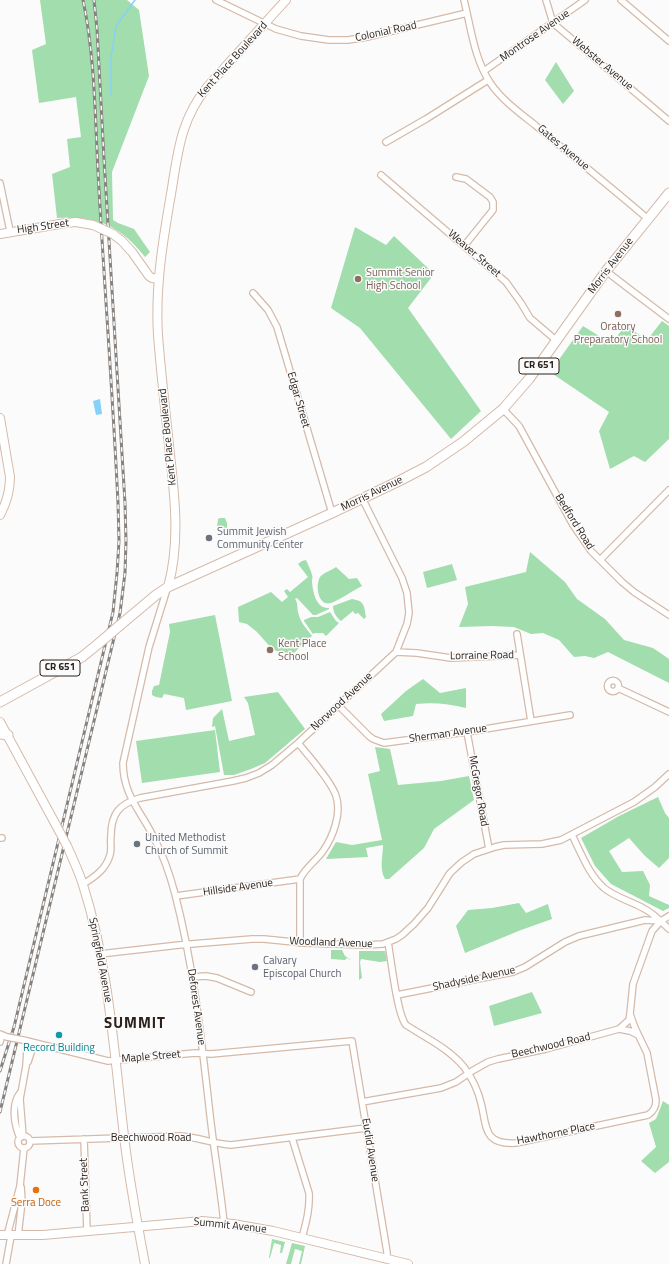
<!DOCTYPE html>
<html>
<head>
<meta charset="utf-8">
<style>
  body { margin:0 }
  canvas { display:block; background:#fbfbfb }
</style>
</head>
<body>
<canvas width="669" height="1264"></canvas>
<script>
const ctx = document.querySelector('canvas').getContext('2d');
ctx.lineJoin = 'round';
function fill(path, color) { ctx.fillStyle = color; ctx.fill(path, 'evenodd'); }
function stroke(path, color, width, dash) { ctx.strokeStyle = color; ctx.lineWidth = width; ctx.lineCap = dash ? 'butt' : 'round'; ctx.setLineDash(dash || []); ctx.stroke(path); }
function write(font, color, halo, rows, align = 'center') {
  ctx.font = font + ' "Titillium Web",sans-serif'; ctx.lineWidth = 3; ctx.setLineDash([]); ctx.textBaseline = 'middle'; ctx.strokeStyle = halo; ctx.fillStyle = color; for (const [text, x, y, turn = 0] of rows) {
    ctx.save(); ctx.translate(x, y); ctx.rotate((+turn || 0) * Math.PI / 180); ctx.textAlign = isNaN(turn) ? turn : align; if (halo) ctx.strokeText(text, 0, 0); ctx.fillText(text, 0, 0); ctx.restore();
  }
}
const green = new Path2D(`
  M40 0H127L139 10 149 76 112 172 113 220 118 223 134 229 150 252 145 257C120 225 97 216 57 218L52 174 70 167 67 139 81 137 76 97 39 103 32 50 46 44Z
  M556 62 574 91 563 104 545 80Z
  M355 227 386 245 394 236 430 270 431 278 408 308 481 411 451 439 360 328 331 308Z
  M662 321 669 326V439L645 462 634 456 610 469 599 431 609 412 550 372 583 326 612 344 625 325 647 340Z
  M220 518H225L227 523V528H217L218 519Z
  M530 552 565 582 577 599 605 619 624 640 653 648 669 659V683L608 652 594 658 585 656 574 657 559 640 543 633 531 634 514 627 492 626 459 627 468 604 465 587 526 572Z
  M306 560C308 565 311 570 312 575 313 576 312 580 312 582 313 592 316 609 329 608V609L316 615H313L297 598 295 599C298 603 297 607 298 612 300 622 306 628 312 636L310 638V640H307L290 657 282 652 273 650 257 632 247 624 239 622 238 607 271 592 282 602 288 597 284 591 287 589 290 592 308 577 298 564 302 561Z
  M452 564 457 580 427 588 423 572Z
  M336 567 349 579 357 578 362 586C354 590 338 601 331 603 318 607 315 585 320 577 323 573 332 570 336 567Z
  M352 599C365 601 364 606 366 617L364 619 358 613 355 614 353 611 341 621C336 617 333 612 333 606Z
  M330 612 336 621 339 623 326 636 323 633H315L313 634 304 621V620L311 617H318Z
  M215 615 232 701 186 710 184 698 164 694 162 698 156 697 152 695V691L154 686 159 685 170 632 169 624Z
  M423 679 440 693 466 688V708C449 704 434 702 416 704L413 716 384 721 381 714 406 691Z
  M278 692 305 729 265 763 251 769 234 775H224L215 726 212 727 213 718 222 709 229 741 255 735 248 703 244 697Z
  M215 730 220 772 142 783 136 741Z
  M375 747 390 749 398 785 441 781 469 776 474 800 434 829 424 848 389 879H385C379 869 383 855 383 845L366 848 368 857 326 859 336 842 352 845 382 840 368 774 380 771Z
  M658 797 665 813 669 818V858L659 868 645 856 629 838 609 851 622 872 643 871 650 885 649 896 669 905V908L663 911 611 884 595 866 581 838 619 816Z
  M519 903 526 913 548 904 552 919 521 930 465 953 456 926 468 910 492 908Z
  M331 950H342L345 956 353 961 347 958 345 960 331 959Z
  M359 951H385L387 961 380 962 361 959 360 962 362 978 359 980Z
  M532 992 542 1013 494 1026 489 1006Z
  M663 1101 669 1105V1162L655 1173 641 1161 656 1147 649 1123 656 1119Z
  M272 1239 285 1242 282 1253H280L281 1245 274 1243 270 1258H269Z
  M292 1243 305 1246 301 1264H299L302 1251 295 1249 291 1264H286Z`);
const water = new Path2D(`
  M100 399 102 414 96 415 93 401Z`);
const stream = new Path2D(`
  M111 96V57L116 26 135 0`);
const street = new Path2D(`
  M216 0 276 29 301 36 329 40H348L367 37 467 13
  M464 0C471 28 474 59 491 84 502 100 520 113 535 125 573 157 611 187 648 219
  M546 0 553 23 669 121
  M621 0 669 41
  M484 71 585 0
  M386 142 426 119 488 80
  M381 175 506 282 521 303 530 318 557 341
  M456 177 466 179 490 197 493 202V210L464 246
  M0 183 10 231
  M606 271 628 288 669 319
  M253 293 268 310 277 327 332 513
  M503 409 519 426 573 525 591 551 622 582 634 592 669 615
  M600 560 669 490
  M167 589 149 647 123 763C123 796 142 812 155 840 164 857 170 875 175 894 193 963 201 1035 209 1106 213 1145 220 1184 224 1223
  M517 634 531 721
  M396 652 417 653 451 658 520 655
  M607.5 686a5.5 5.5 0 1 1 11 0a5.5 5.5 0 1 1-11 0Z
  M618 688 669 712
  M339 706 369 736 373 739 384 743 467 732 570 715
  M467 732 489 849
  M298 743C308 755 332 782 336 796 342 813 333 837 323 851 316 861 305 868 300 879V943
  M572 835C581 853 589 875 604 888 615 897 630 901 643 908 653 913 661 921 669 929
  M0 838H2
  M83 884C95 877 106 869 110 855 112 849 110 842 111 836 111 814 119 804 140 798L233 781 246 778 259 773 272 765 298 743 396 652 407 624 409 613 407 593 402 578 362 498
  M176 896 300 879
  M388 942C391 959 397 1015 406 1025 426 1038 448 1048 464 1067 472 1078 478 1090 481 1103 487 1127 483 1145 516 1143L648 1115C654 1111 656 1107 656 1100L647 1053 635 1028 630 1014
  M100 954 179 945 252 939H264L304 943 366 945 383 944 396 939 402 935 414 924 428 908 450 873 462 862 474 854 495 847 504 845 542 844 561 840 634 802 655 787 669 774
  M192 977 206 976 217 978 251 992
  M397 995 513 972 525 967 565 942 579 936 645 920 661 921
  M619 1029 630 1031 638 1035
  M0 1034 7 1037
  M23 1040 108 1061 195 1053 211 1054 352 1041 387 1252V1258
  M0 1042 2 1035
  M28 1062 34 1043
  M362 1102 441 1088 456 1082 472 1071 488 1062 498 1059 546 1049 619 1029 629 1020 630 1014 633 984 652 931 661 921 669 916
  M23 1136 20 1099 26 1066 27 1049 29 1042
  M18 1142a6 6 0 1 1 12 0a6 6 0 1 1-12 0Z
  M20 1138C14 1124 11 1105 20 1093
  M292 1138 309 1193C310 1209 306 1223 302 1238
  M84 1139 87 1231
  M30 1141 180 1136C198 1137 214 1144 231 1145L366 1128
  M7 1236 20 1186 24 1148
  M18 1236 22 1201 21 1187
  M6 1264 11 1236`);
const secondary = new Path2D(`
  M0 234 66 223 76 222 93 225
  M113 234 122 241 132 252 149 276 152 278 159 279
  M0 418 10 477C10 491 7 502 0 515
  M168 587C180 544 175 498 170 455 166 415 161 375 158 335 155 287 163 240 171 194 178 152 180 121 207 87L286 0
  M0 722 57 827
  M67 846C73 859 79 872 83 885 109 966 114 1052 124 1136 129 1179 137 1222 145 1264
  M0 1235H43L202 1221 233 1224 273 1231 408 1264`);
const primary = new Path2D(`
  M125 621 156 595 168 587 332 513 399 481 426 467 463 442 503 409 529 379 606 271 669 193
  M0 702 82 657 98 644
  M0 734 8 735`);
const rail = new Path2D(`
  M0 1071 14 1027 113 612 117 573 119 541 118 503C113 399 105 294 99 190 95 126 96 62 83 0
  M0 1112 120 613 125 573 126 541 125 503 104 159 97 29 94 0`);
const streetBridge = new Path2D(`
  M7 1037 23 1040`);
const secondaryBridge = new Path2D(`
  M93 225 113 234
  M57 827 67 846`);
const primaryBridge = new Path2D(`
  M98 644 125 621`);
const markers = [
  [358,279,4,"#8d6e63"],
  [618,314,4,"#8d6e63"],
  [209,538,4,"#6b7280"],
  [270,650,4,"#8d6e63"],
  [137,844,4,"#6b7280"],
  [255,967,4,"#6b7280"],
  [59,1035,4,"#0f9aa8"],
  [36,1190,4,"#e8710a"]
];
const shields = [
  [539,366,40],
  [60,668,40]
];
const shieldNames = [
  ["CR 651",539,366],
  ["CR 651",60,668]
];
const streetNames = [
  ["Colonial Road",386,32,-12],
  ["Montrose Avenue",535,36,-35],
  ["Kent Place Boulevard",233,60,-48],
  ["Webster Avenue",602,64,40],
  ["Gates Avenue",563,148,40],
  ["High Street",43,227,-8],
  ["Weaver Street",474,254,41],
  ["Morris Avenue",611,266,-53],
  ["Edgar Street",298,400,74],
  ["Kent Place Boulevard",168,437,-96],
  ["Morris Avenue",372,494,-26],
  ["Bedford Road",574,522,58],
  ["Lorraine Road",482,656,-1],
  ["Norwood Avenue",342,702,-43],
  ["Sherman Avenue",448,734,-8],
  ["McGregor Road",478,791,80],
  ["Hillside Avenue",238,888,-8],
  ["Woodland Avenue",331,943,2],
  ["Springfield Avenue",100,960,79],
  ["Shadyside Avenue",474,979,-12],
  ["Deforest Avenue",196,1007,82],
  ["Beechwood Road",551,1046,-13],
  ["Maple Street",151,1057,-5],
  ["Hawthorne Place",556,1134,-11],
  ["Beechwood Road",151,1138],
  ["Euclid Avenue",370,1150,81],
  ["Bank Street",85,1185,-92],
  ["Summit Avenue",230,1226,6]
];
const educationNames = [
  ["Summit Senior",366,273],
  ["High School",366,286],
  ["Oratory",618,327,"center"],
  ["Preparatory School",618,340,"center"],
  ["Kent Place",278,644],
  ["School",278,657]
];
const worshipNames = [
  ["Summit Jewish",217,532],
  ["Community Center",217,545],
  ["United Methodist",145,838],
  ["Church of Summit",145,851],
  ["Calvary",263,961],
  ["Episcopal Church",263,974]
];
const cultureNames = [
  ["Record Building",59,1048]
];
const foodNames = [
  ["Serra Doce",36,1203]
];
const districtNames = [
  ["SUMMIT",135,1024]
];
fill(green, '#a1ddad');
fill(water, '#86d1f9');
stroke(stream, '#86d1f9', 1.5);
stroke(street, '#d5baa9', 8);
stroke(secondary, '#d5baa9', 10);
stroke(primary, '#d5baa9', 11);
stroke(street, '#fff', 5.5);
stroke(secondary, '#fff', 8);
stroke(primary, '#fff', 9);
stroke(rail, '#87827e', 3);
stroke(rail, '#fbfbfb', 1.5, [4.5]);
stroke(streetBridge, '#d5baa9', 8, []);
stroke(secondaryBridge, '#d5baa9', 10, []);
stroke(primaryBridge, '#d5baa9', 11, []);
stroke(streetBridge, '#fff', 5.5);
stroke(secondaryBridge, '#fff', 8);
stroke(primaryBridge, '#fff', 9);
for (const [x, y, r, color] of markers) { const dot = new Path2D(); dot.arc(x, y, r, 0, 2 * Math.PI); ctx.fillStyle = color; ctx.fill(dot); stroke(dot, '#fbfbfb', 1.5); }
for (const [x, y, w] of shields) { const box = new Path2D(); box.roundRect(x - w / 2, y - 8, w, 16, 3); ctx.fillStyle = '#fbfbfb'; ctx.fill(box); stroke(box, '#2c221b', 1); }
write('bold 10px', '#2c221b', null, shieldNames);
write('11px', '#2c221b', '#fbfbfb', streetNames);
write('11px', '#785e54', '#fbfbfb', educationNames, 'left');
write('11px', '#5b616d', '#fbfbfb', worshipNames, 'left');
write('11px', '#0d838f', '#fbfbfb', cultureNames);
write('11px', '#c56008', '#fbfbfb', foodNames);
ctx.letterSpacing = '1px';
write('bold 15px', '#2c221b', '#fbfbfb', districtNames);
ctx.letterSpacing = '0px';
</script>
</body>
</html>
